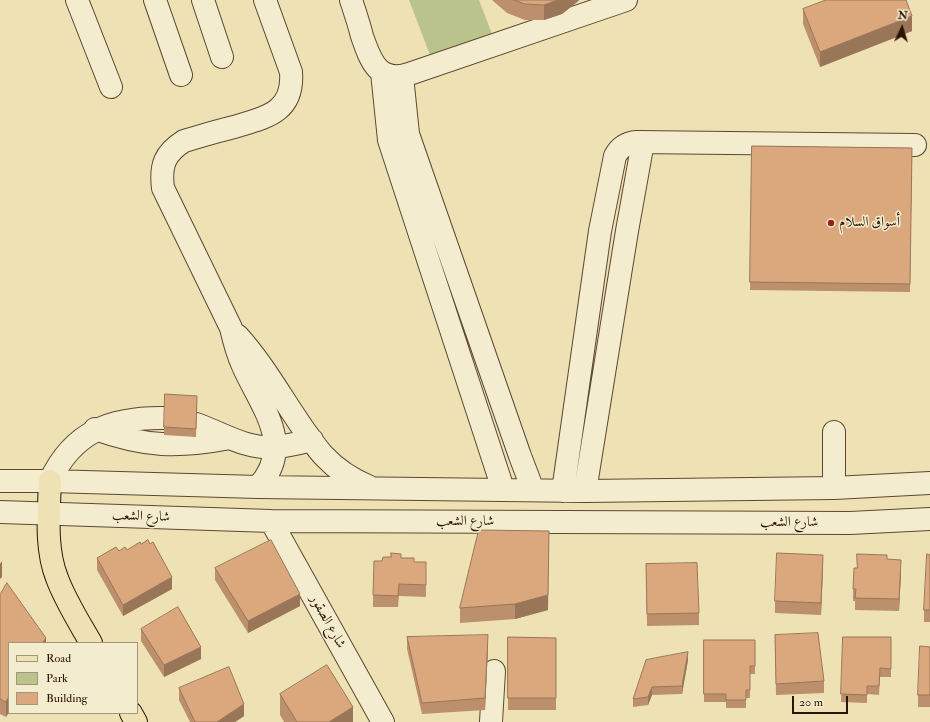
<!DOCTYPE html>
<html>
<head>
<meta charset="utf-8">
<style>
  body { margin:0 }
  #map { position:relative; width:930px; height:722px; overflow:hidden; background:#eee2b5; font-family:"IM FELL Double Pica",serif }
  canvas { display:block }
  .legend { position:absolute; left:8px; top:642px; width:130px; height:72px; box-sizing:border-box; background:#f4eccf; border:1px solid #a4967e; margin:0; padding:5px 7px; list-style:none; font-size:12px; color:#2c1404 }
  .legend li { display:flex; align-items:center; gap:8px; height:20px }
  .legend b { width:20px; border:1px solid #a4967e }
  .north { position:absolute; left:882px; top:8px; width:40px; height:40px; -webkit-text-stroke:3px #f4eccf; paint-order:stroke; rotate:4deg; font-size:11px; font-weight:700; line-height:16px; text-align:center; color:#2c1404 }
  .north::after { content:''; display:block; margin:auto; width:14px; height:18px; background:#2c1404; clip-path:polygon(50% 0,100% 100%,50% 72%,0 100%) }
  .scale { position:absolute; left:792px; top:696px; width:56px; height:18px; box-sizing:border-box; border:2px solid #2c1404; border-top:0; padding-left:5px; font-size:12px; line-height:14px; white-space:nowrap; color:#2c1404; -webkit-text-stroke:3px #f4eccf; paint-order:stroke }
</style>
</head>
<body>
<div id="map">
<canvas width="930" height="722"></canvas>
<ul class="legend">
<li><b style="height:5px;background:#eee2b5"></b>Road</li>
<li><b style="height:11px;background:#bac38c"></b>Park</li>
<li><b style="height:11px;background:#dba87e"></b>Building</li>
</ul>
<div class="north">N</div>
<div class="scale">20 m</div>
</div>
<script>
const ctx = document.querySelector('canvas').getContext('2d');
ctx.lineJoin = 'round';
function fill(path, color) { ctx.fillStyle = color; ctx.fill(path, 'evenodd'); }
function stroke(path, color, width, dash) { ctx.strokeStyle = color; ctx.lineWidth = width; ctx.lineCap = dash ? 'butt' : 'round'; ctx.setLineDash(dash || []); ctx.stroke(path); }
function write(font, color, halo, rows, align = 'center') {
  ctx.font = font + ' "IM FELL Double Pica",Amiri,serif'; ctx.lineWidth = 3; ctx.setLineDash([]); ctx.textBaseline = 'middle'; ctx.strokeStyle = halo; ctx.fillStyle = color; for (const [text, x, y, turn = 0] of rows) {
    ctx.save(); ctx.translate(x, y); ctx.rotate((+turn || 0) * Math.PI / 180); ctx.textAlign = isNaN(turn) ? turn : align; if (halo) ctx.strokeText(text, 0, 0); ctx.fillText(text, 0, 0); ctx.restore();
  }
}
const green = new Path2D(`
  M409 0H479L492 34 430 55Z`);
const minor = new Path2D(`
  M77 0 111 87
  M155 0 181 75
  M203 0 222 57
  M351 0C355 12 359 24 362 36 370 59 378 84 409 74L626 0
  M382 72 389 140 503 489
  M402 76 408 134 520 456 533 490
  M238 336C265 366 284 402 307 434 313 442 318 450 324 456 337 470 353 480 370 487
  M196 424C222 433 247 450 275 447 288 446 300 443 312 440
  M95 429C145 447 178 448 230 438
  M0 481H50L258 487 585 491 834 488 930 483
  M50 481C73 431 112 417 165 418
  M258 487C296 445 261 407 243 366 237 353 234 341 231 328L163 188C160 165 165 153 184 141 201 136 217 131 234 127 267 117 294 112 291 72L265 0
  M834 488V432
  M563 491 600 231 615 156C620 147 626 143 636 142L915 145
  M585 491 627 231 643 142
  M0 512 271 521 850 523 930 519
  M271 521 383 722
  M491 722 494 671`);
const major = new Path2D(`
  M50 481C49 512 45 548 57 578 65 600 79 622 91 643
  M131 713 136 722`);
const wall = new Path2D(`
  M492 0H579L577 2 562 14 544 20H525L507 13Z
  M803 9 912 31 820 67 803 24Z
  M752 146 912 148 910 292 750 290Z
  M197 404 196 437 164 435V427Z
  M479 530 548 610 515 619 460 623V608Z
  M127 550 172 589 123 616 97 570V558Z
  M930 555V622H924V610Z
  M401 558 414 562 426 574V597L399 596 398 607H373V595L382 561Z
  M887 559 901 572 899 611 855 610V601H853V589L857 568Z
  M646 564 699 613V625L647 626Z
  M823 567 821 615 775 613V601Z
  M215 568 300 606 248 633 215 580Z
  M0 595 46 643 6 717 0 714Z
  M141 629 201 659 164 677 141 641Z
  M775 635 824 681V693L776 695Z
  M407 637 488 647 485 710 422 714 407 649Z
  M508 637 556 638V710H508Z
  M843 637H891V677H880L879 695 867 694V703L841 702Z
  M704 640H755V674H750V698H746V708H726V702H704Z
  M930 647V707H918V695Z
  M688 660 682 694 652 695 648 705 633 707V699Z
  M179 688 244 716 235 722H190L179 700Z
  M280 694 353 722H284L280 715Z`);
const shadedWall = new Path2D(`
  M558 0H579L577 2 562 14 544 20V5Z
  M912 16V31L820 67V52Z
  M549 531 548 610 515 619V604Z
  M823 555V567L821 615V603Z
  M901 560V572L899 611V599Z
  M2 561V577L0 579V564Z
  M172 577V589L123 616V605Z
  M300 594V606L248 633V621Z
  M488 635V647L485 710V698Z
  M46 638V643H42Z
  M201 647V659L164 677V665Z
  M688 652V660L682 694V686Z
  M652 687V695L648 705V697Z
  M9 696V712L6 717V702Z
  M244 704V716L235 722H217Z
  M353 707V722H329Z`);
const building = new Path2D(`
  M514 0H558L544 5 525 4Z
  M826 0H906L912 16 820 52 803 9Z
  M752 146 912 148 910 284 750 282Z
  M165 394 197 396 196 429 164 427Z
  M479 530 549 531 548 595 515 604 460 608Z
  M148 540 150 544 153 542 172 577 123 605 97 558 116 547 119 551 125 547 127 550 140 542 141 544Z
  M271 540 300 594 248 621 215 568Z
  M391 553 401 554V558H414V562H426V585L399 584 398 596 373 595 374 561H382L383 557H391Z
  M777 553 823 555 821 603 775 601Z
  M857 554 887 555V559L901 560 899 599 855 598 856 589H853L854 568H857Z
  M927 554 930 555V610H924Z
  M697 563 699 613 647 614 646 564Z
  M7 583 46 638 42 643H9V696L6 702 0 699V595Z
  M178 607 201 647 164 665 141 629Z
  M818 633 824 681 776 684 775 635Z
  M488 635 485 698 422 703 407 637Z
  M508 637 556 638V698H508Z
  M843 637H891V669L880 668 879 686H867V695L841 694Z
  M704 640H755V666H750V690H746V700H726V694H704Z
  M920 646 930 647V695H918Z
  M688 652 682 686 652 687 648 697 633 699 646 660Z
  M327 665 353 707 329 722H297L280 694Z
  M229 667 244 704 217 722H195L179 688Z`);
const markers = [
  [831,223,4,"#8f2418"]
];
const poiNames = [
  ["أسواق السلام",839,223]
];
const streetNames = [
  ["شارع الشعب",141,517,2],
  ["شارع الشعب",465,522],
  ["شارع الشعب",789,523],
  ["شارع الصقور",327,622,61]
];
fill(green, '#bac38c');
stroke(minor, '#5c4830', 24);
stroke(major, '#2c1404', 24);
stroke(minor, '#f4eccf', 22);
stroke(major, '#eee2b5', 22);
fill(wall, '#bc906c');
fill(shadedWall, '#997658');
fill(building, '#dba87e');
stroke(building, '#997658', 1);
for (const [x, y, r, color] of markers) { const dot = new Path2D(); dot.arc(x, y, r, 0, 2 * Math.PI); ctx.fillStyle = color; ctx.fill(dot); stroke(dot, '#f4eccf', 1.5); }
write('14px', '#2c1404', '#f4eccf', poiNames, 'left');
write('14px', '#2c1404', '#f4eccf', streetNames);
</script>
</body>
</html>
